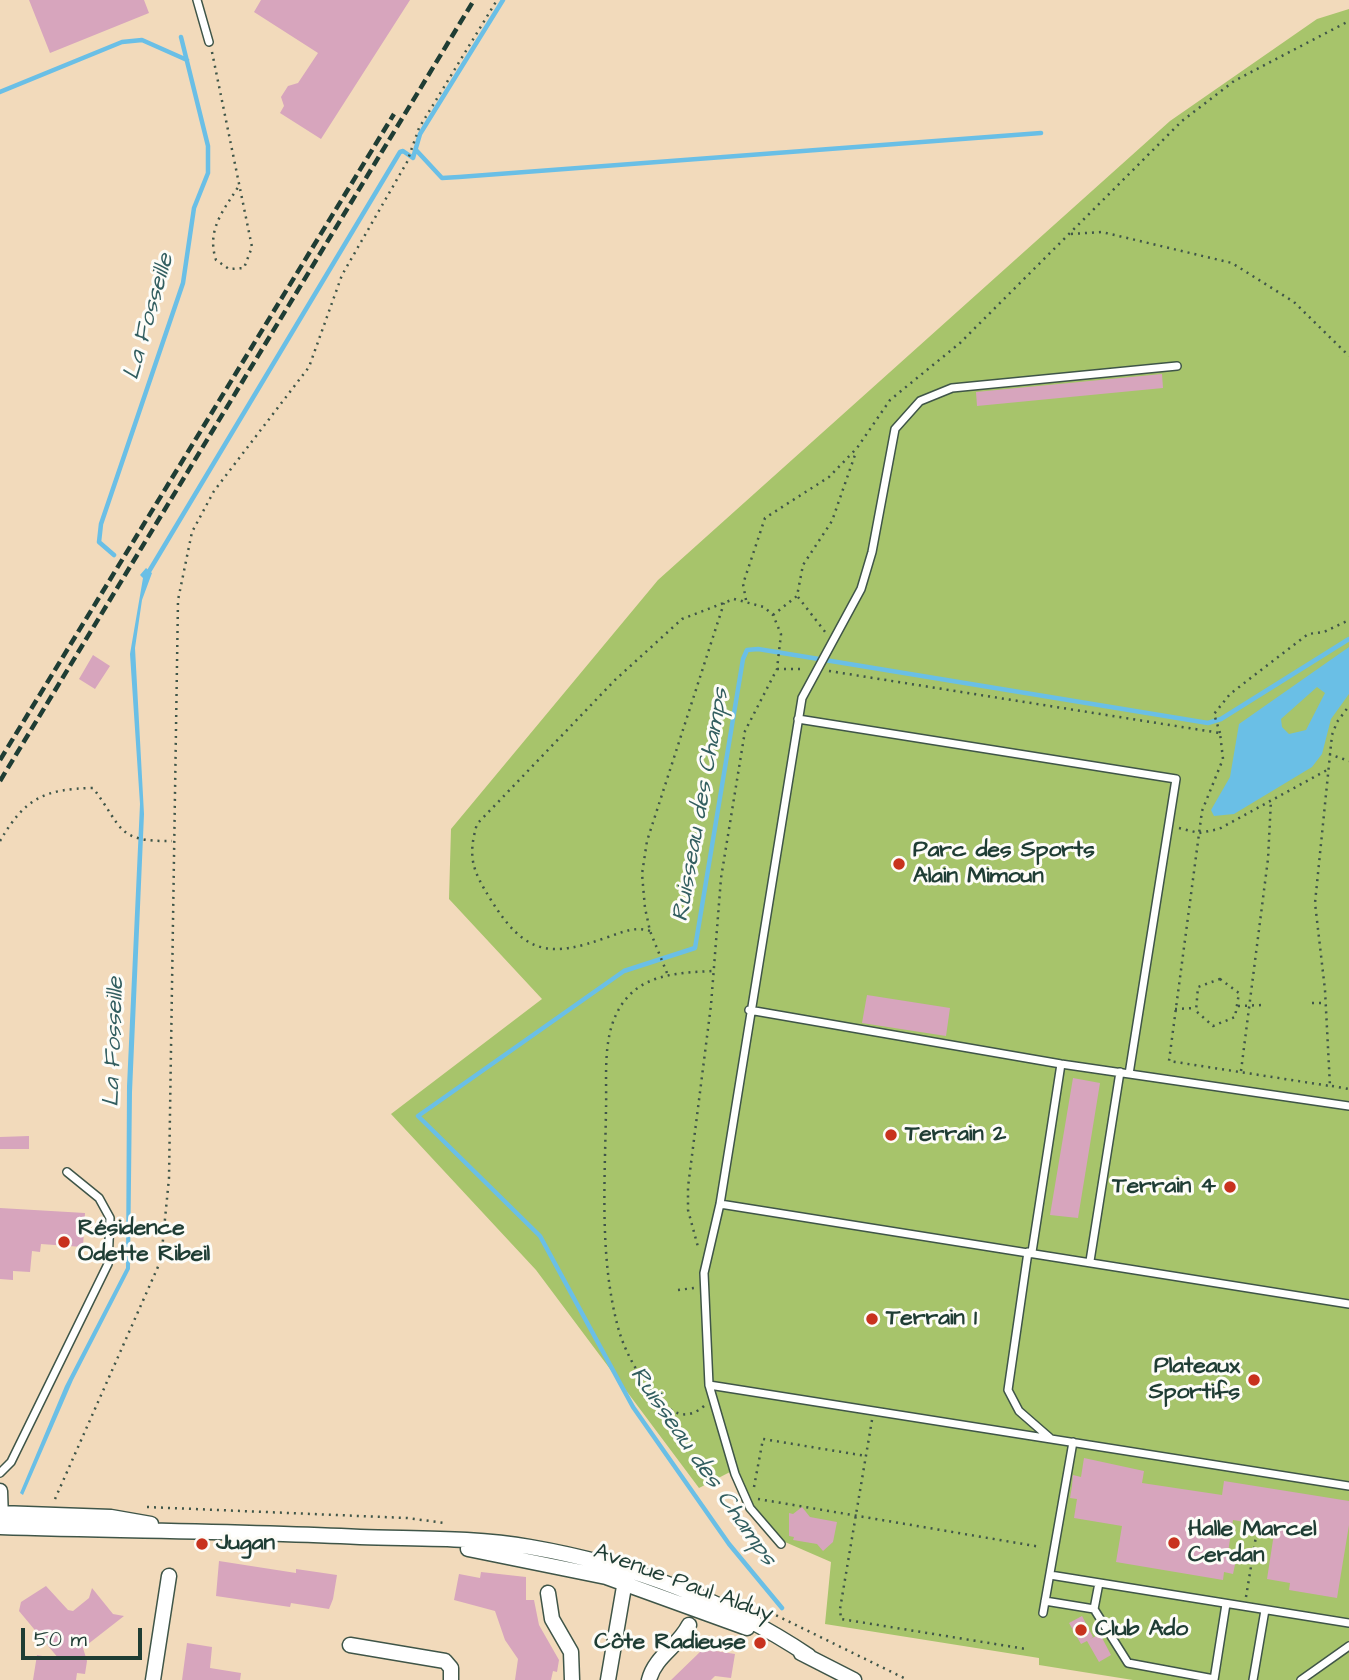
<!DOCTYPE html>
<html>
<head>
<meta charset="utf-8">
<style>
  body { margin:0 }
  #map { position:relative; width:1349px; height:1680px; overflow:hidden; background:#f2dabb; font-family:"Architects Daughter",sans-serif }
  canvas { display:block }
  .scale { position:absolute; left:21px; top:1628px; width:121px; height:32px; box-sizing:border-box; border:4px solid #1f3d34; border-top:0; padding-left:9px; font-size:21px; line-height:24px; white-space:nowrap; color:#1f3d34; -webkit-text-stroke:5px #fdfcf7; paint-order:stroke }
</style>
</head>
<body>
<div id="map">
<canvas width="1349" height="1680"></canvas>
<div class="scale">50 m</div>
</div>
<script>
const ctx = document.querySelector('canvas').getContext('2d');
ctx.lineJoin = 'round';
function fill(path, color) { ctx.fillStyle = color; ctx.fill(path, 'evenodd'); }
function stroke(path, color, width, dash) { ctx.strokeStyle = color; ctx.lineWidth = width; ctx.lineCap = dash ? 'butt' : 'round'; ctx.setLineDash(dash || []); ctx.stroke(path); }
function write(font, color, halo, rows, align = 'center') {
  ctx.font = font + ' "Architects Daughter",sans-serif'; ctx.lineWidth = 6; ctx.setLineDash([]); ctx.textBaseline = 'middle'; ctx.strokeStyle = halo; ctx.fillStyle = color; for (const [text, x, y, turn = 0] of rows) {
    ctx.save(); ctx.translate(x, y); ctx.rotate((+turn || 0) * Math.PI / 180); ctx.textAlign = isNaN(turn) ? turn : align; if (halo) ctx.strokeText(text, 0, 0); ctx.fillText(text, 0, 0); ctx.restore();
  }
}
const green = new Path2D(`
  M1349 9V1680H1133L1039 1665V1658L825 1624 831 1562 785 1542 740 1495 730 1472 699 1488 536 1270 391 1114 542 999 449 899 451 829 658 580 1170 121 1317 19Z`);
const water = new Path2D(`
  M146 568 152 573 142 600 135 648 144 814 132 1092 130 1269 73 1380 23 1495 20 1493 65 1386 126 1268 127 1086 140 804 130 654 143 578 140 575Z
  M1349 647V694L1331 719 1322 754 1312 767 1234 814 1214 816 1211 810 1230 777 1239 724ZM1317 687 1325 693 1306 730 1289 734 1282 727 1281 719Z`);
const stream = new Path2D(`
  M0 92 122 42 142 40 187 60
  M416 150 442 178 459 177 1041 133
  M114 555 99 542 101 524 183 283 194 208 208 173V146L181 37
  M148 573 400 152 403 151 413 158 420 134 503 0
  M782 1608 729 1544 633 1407 540 1236 418 1116 624 971 695 948 743 659 747 650 758 649 1208 723 1221 719 1349 639`);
const building = new Path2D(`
  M29 0H144L149 13 50 53Z
  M261 0H410L321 139 280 113 284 106 281 97 288 86 298 83 318 53 254 12Z
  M1162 374 1163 388 977 406 976 392Z
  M93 655 110 666 95 689 79 679Z
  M867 995 950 1008 946 1036 862 1023Z
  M1073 1078 1100 1083 1078 1218 1050 1215Z
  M29 1136V1149H0V1137Z
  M0 1208 85 1213 83 1247 41 1244 40 1252 32 1251 30 1272 13 1271V1280L0 1279Z
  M1084 1458 1144 1471 1142 1483 1222 1495 1224 1481 1349 1501V1525L1337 1598 1289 1590 1290 1583 1267 1579 1275 1527 1233 1520 1227 1559 1236 1560 1233 1574 1224 1572 1223 1580 1116 1562 1122 1526 1074 1518 1077 1499 1070 1498 1072 1486 1073 1475 1081 1477Z
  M802 1507 810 1517 837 1522 833 1542 823 1551 817 1544 793 1540 794 1537 789 1536V1513L793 1514Z
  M219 1561 296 1573V1569L337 1575 333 1599 329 1609 291 1603 290 1607 216 1596Z
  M481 1572 526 1577V1600H534L539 1625 559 1660 557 1672 553 1671 551 1680H515L518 1659 505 1640 495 1611 454 1600 459 1574 480 1578Z
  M46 1586 68 1610 73 1611 89 1598 92 1588 113 1614 124 1616 83 1648 87 1661 85 1674 77 1673 76 1680H33L37 1655 59 1659 19 1611 21 1602Z
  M1082 1616 1093 1637 1090 1639 1100 1634 1111 1655 1099 1662 1087 1641 1081 1644 1069 1623Z
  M187 1643 212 1647 210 1668 241 1673 240 1680H182Z
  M710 1650 735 1654 731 1678 715 1676 711 1680H671L701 1651Z`);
const path = new Path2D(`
  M212 52 252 247 244 268 229 269 216 260C206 229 224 210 240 184
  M1071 234 1102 232 1232 263 1294 302 1349 356
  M798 597 826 633
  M746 600 743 584 765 518 829 477 857 448 890 400 960 343 1182 121 1234 81 1349 21
  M773 615 797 596 803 565 832 521 856 452
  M777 669H805
  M829 671 1220 733 1223 759 1202 811 1169 1061 1330 1086 1325 990 1315 903 1332 735 1337 722 1349 706
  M1220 733 1214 714 1230 694 1308 634 1324 632 1349 620
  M1329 754 1349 761
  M1179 828 1199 833 1219 829 1327 770
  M0 841C25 798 44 789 93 788 123 827 115 842 172 841
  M650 931C635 926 623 932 608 937 550 958 525 955 491 900 473 871 467 858 477 824L615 680 682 619 734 599 764 607 773 615 781 634 777 669 745 731 721 878 711 1005 688 1187V1210L698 1247
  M667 973 650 931 645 908 642 874 647 841 724 603
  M1220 979 1239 993 1235 1017 1213 1026 1196 1011 1198 987Z
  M1312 1003H1326
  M1238 1006 1263 1005
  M1175 1009 1196 1008
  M1241 1071 1268 859 1271 800
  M1332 1086 1349 1089
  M678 1290 694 1288
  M704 1406C689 1419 676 1416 663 1403 643 1384 627 1357 619 1331 599 1260 605 1182 606 1109 607 1078 602 1038 619 1009 639 974 676 973 712 971
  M872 1420 840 1609 841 1619 1026 1649
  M754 1487 763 1439 866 1456
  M55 1499 161 1260 169 1178 178 600 192 532 214 491 309 367 342 275 407 162 419 128 497 0
  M758 1499 1041 1547
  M147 1507 407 1518 445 1523
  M1246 1597 1258 1524
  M751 1603 908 1680`);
const service = new Path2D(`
  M197 0 209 42
  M798 719 1176 779 1129 1074
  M749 1010 1061 1064 1349 1106
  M720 1204 1349 1304
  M1028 1252 1008 1390 1019 1411 1050 1438
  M1032 1252 1061 1064
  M1090 1261 1120 1072
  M709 1385 1349 1486
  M0 1473 11 1462 108 1264 110 1218 99 1198 67 1172
  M781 1544 750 1508 735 1474 709 1385 704 1273 720 1204 802 698 861 589 872 552 895 429 920 401 952 388 1177 366
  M1050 1575 1349 1623
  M1099 1583 1094 1609 1128 1663 1214 1679
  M1045 1601 1094 1609
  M1043 1613 1073 1442
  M1214 1680 1226 1604
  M1253 1680 1265 1610
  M1301 1680 1349 1646`);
const minor = new Path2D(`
  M0 1491 1 1520
  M0 1513 111 1517 151 1524
  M0 1527C120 1531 240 1531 360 1537 416 1539 474 1537 530 1547 629 1564 725 1600 809 1656
  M468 1549 606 1577 747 1628
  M548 1593 552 1619 571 1652 572 1680
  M350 1645 445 1661 451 1668V1680
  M801 1653 854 1680
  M153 1680 169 1576
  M608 1680 626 1575
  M649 1680C655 1656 678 1647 689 1625`);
const rail = new Path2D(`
  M0 760 394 114
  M0 781 474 0`);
const markers = [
  [899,864,7,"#c8321e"],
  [891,1135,7,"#c8321e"],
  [1230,1187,7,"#c8321e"],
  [64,1242,7,"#c8321e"],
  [872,1319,7,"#c8321e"],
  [1254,1380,7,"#c8321e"],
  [1174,1543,7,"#c8321e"],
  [202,1544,7,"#c8321e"],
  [1081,1630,7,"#c8321e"],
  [760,1643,7,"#c8321e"]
];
const poiNames = [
  ["Parc des Sports",913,851],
  ["Alain Mimoun",913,877],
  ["Terrain 2",905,1135],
  ["Terrain 4",1216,1187,"right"],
  ["Résidence",78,1229],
  ["Odette Ribeil",78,1255],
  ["Terrain 1",886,1319],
  ["Plateaux",1240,1367,"right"],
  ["Sportifs",1240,1393,"right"],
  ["Halle Marcel",1188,1530],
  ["Cerdan",1188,1556],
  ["Jugan",216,1544],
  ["Club Ado",1095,1630],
  ["Côte Radieuse",746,1643,"right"]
];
const streetNames = [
  ["Avenue Paul Alduy",683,1584,20]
];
const waterNames = [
  ["La Fosseille",150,317,-74],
  ["Ruisseau des Champs",702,805,-80],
  ["La Fosseille",115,1042,-88],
  ["Ruisseau des Champs",702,1467,55]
];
fill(green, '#a7c46b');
fill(water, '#6abfe6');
stroke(stream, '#6abfe6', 4.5);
fill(building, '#d7a5bd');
stroke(service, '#3f5548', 10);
stroke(minor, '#3f5548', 17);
stroke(path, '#3f5548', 2.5, [2, 5]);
stroke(service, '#fff', 7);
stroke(minor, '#fff', 14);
stroke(rail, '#1f3d34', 4.5, [10, 5]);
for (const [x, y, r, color] of markers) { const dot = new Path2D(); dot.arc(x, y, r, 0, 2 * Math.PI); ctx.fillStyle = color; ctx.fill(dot); stroke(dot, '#fdfcf7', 2.5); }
write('bold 23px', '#1f3d34', '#fdfcf7', poiNames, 'left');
write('23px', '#1f3d34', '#fdfcf7', streetNames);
write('italic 24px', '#325e60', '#fdfcf7', waterNames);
</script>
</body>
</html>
